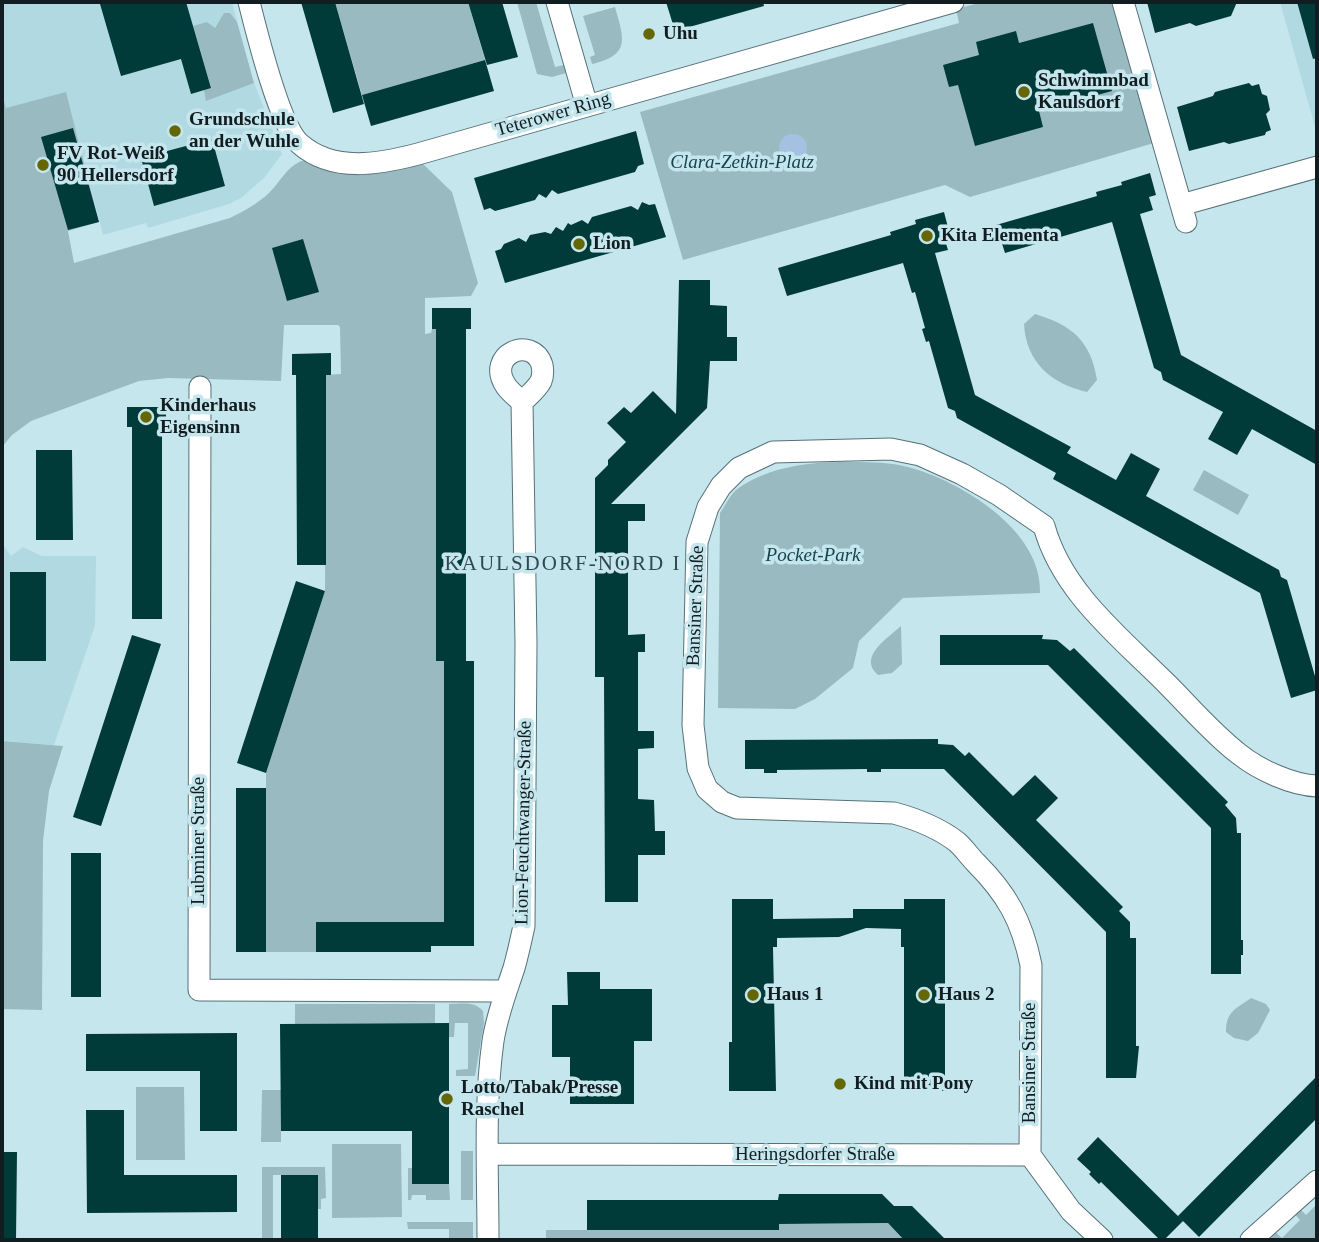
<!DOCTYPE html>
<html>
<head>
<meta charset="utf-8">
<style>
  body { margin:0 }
  #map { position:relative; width:1319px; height:1242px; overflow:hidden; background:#c6e6ed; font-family:"Times New Roman",serif }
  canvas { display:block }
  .frame { position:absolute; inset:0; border:4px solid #111d20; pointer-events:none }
</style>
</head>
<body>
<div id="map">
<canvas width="1319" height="1242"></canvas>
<div class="frame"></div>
</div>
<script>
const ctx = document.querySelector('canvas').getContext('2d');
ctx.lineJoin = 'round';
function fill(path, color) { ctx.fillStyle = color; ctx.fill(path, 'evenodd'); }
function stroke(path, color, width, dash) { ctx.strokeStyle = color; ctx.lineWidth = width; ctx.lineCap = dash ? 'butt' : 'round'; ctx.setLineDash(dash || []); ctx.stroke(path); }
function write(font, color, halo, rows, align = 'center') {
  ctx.font = font + ' "Times New Roman",serif'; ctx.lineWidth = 7; ctx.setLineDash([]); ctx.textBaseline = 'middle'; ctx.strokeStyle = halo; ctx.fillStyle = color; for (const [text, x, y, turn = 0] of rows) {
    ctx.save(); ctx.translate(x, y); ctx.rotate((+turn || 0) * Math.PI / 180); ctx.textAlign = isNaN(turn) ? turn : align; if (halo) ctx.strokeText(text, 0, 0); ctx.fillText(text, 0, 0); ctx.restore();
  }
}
const built = new Path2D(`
  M2 2H232L253 80 282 154 264 178 241 198 229 204 148 228 146 223 103 235 66 93 6 108 2 93Z
  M1280 2H1317V134Z
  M2 543 11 556 23 547 42 556H96L95 626 54 745 2 741Z`);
const green = new Path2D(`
  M335 2H468L485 60 362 95Z
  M517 2H536L555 67 564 65 566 73 552 77 537 74Z
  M983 2H1115L1154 143 970 197 945 185 683 260 640 112 959 23 956 9Z
  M615 7C624 39 631 55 592 64L590 57 595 55 583 16Z
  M224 13H230L237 22 254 83 206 101 204 90 211 87 193 26 207 22 215 28Z
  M66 92 99 222 68 231 74 263 230 218C244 211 257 204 269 193 280 182 287 167 301 161L421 162 452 192 478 283 471 296 425 298V334L431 333 432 329H436L444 661V931L431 922H317L316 952H266V773L325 591 326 375 341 374 340 327 338 325H284L281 381 168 378 139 381 31 421 12 435 2 447V93L6 108Z
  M1035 314C1072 325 1091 341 1097 380L1087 392C1051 384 1026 362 1024 324Z
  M837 462C861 462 885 461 908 467 961 481 1043 531 1040 593L903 598 859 641 853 668 815 699 795 709 718 708 720 513C725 506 730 495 736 490 766 468 802 463 837 462Z
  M1204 470 1249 495 1238 515 1193 490Z
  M901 626 902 664 892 673 878 675C857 657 888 638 901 626Z
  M2 741 63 746 49 791 43 841 42 1010 2 1009Z
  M1251 998 1266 1004 1270 1010 1258 1033 1248 1041 1234 1038 1226 1032C1226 1011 1236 1009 1251 998Z
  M295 1004H435V1023L295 1024Z
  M449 1004C463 1004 474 1001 483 1011L484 1023 475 1076H456V1070L468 1069V1023H455L454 1037H449Z
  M136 1087H184L185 1160H136Z
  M262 1090H324L281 1094V1142H261Z
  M332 1144H401L402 1217 332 1218Z
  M461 1151H473V1200H461Z
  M262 1167H325L326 1198 321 1199V1209H318V1175H273V1240H262Z
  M408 1168H412L413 1184H449L450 1200H426V1195H412L411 1200H408Z
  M1317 1204V1238L1314 1240H1274L1268 1234 1273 1230 1282 1238 1300 1220 1293 1212 1298 1207 1306 1215Z
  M473 1222V1240H449V1229H408L407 1222Z
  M888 1223 904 1240H546V1230H779V1224Z`);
const water = new Path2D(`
  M779 148a14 14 0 1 1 28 0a14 14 0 1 1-28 0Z`);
const building = new Path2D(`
  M109 2H186L211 88 191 94 181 59 121 76 100 4Z
  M301 2H335L364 104 333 113Z
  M468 2H502L518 57 487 65Z
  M666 2H763L764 6 675 31Z
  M1147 2H1237L1231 16 1196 26 1190 23 1155 33Z
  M1297 2H1317V58L1313 59Z
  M1093 23 1112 91 1039 111 1043 127 975 146 958 85 949 87 943 65 979 55 976 42 1016 31 1019 43Z
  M485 60 494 91 371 126 362 95Z
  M1249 83 1252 86 1259 84 1262 94 1267 96 1270 110 1266 114 1271 130 1266 132 1265 135 1229 144 1224 142 1189 151 1177 107 1213 96 1215 92Z
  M73 128 99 222 68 230 41 137Z
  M636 131 644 164 638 166 635 172 558 194 552 190 546 198 539 194 535 200 510 207 495 211 490 208 484 210 474 178Z
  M212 139 225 186 154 206 141 158Z
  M1150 173 1156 195 1149 197 1153 210 1140 214 1181 355 1317 431V465L1252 429 1237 455 1208 439 1223 412 1163 380 1161 372 1154 368 1112 222 1005 253 996 225 1097 196 1096 192 1122 185 1121 182Z
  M642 202 649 205 655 204 666 237 505 283 495 251 501 249 504 244 519 238 526 242 530 235 545 232 551 234 556 227 563 231 568 223 571 225 582 220 588 224 592 217 631 206 638 210Z
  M944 212 950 235 944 237 948 250 935 253 975 395 1071 447 1067 453 1116 480 1131 453 1160 469 1146 496 1279 570 1281 577 1287 580 1317 683V690L1291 698 1260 593 1053 479 1056 473 957 418 955 411 948 408 929 341 926 342 922 329 925 328 915 292 912 293 903 263 787 296 778 268 891 235 890 232 916 224 915 220Z
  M303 239 319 292 287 301 272 248Z
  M679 280H710V305L727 306V337H737V361H710L707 408 611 504H645V521H628V635L645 634V652H638V731H654V748L638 749V799L654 800 655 831H665V855H638V902H605L604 677H595V478L608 465V460L626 442 607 423 624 407 631 413 653 391 676 414Z
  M432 308H471V329H466V661H474V946H431V952H316V922H444V661H436V329H432Z
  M331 353V375H326V565H297L296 375H292V354Z
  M127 407H166V427H162V619H132V427H127Z
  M36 450H72L73 540H36Z
  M10 572H46V661H10Z
  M296 581 325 591 266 773 237 763Z
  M132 635 161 644 101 826 73 817Z
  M940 635H1043L1042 639 1057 640 1070 651 1074 648 1228 802 1225 805 1236 818 1237 833H1241V940H1243V955H1241V974H1211V828L1048 665H940Z
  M938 739V744L953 745 965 756 969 752 1013 796 1035 775 1058 798 1036 820 1123 907 1119 911 1130 922V938H1136V1046H1139L1136 1078H1106V932L944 769H881V772H867V769L777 770V773H764V769H745V740Z
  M236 788H266V952H236Z
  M71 853H101V997H71Z
  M732 899H773V919L853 918V909H904V899H945V1091H904V947H901V929L866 928 839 937 777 938V947H773L776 1091H729V1042H732Z
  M567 972H600V989H652V1041H634V1104H570V1057H552V1005H568Z
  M449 1023V1184H412V1131H281L280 1024Z
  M237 1033V1131H200V1071H86V1034Z
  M1317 1076V1118L1199 1237 1178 1216Z
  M86 1110H124V1175H237V1212L87 1213Z
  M1098 1137 1183 1221 1164 1240H1160L1101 1182 1099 1184 1089 1174 1091 1172 1077 1159Z
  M2 1152H17L16 1240H2Z
  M281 1175H318V1240H281Z
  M779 1194H882L894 1206H912L946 1240H904L888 1223 779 1224V1230H587V1200H778Z`);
const minor = new Path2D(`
  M249 2C256 30 280 127 300 144 333 173 380 164 418 154L953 2
  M557 2 587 106
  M1123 2 1186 222
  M1181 205 1317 167
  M200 387 199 990 504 991
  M488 1154 1030 1155
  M1030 1155 1031 965C1022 921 1007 894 976 863 969 856 964 848 957 842 939 828 916 819 894 813L737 808 722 802 707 789 698 768 693 725 697 542 708 507 721 486 739 468 773 452 891 449 920 455 962 474 999 495 1044 526C1062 592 1120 637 1167 684 1190 707 1213 734 1239 754 1259 770 1292 785 1317 786
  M1030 1155 1071 1211 1102 1240
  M488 1240C488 1174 484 1106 493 1041 497 1015 506 992 514 968 518 954 521 940 524 926L526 643 522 402C528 396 537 389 541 381 543 376 543 370 542 365 532 334 485 355 506 386 510 392 517 397 522 402
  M1251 1240 1317 1181`);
const markers = [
  [649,34,7,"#646703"],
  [1024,92,7,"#646703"],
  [175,131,7,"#646703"],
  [43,165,7,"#646703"],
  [927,236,7,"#646703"],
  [579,244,7,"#646703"],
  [146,417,7,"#646703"],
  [753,995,7,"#646703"],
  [924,995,7,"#646703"],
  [840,1084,7,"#646703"],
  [447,1099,7,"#646703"]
];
const poiNames = [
  ["Uhu",663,34],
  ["Schwimmbad",1038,81],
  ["Kaulsdorf",1038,103],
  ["Grundschule",189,120],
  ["an der Wuhle",189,142],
  ["FV Rot-Weiß",57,154],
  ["90 Hellersdorf",57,176],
  ["Kita Elementa",941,236],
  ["Lion",593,244],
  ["Kinderhaus",160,406],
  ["Eigensinn",160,428],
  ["Haus 1",767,995],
  ["Haus 2",938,995],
  ["Kind mit Pony",854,1084],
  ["Lotto/Tabak/Presse",461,1088],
  ["Raschel",461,1110]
];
const streetNames = [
  ["Teterower Ring",553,115,-16],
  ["Bansiner Straße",696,606,-88],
  ["Lion-Feuchtwanger-Straße",524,823,-89],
  ["Lubminer Straße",199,841,-90],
  ["Bansiner Straße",1030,1063,-90],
  ["Heringsdorfer Straße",815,1155]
];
const parkNames = [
  ["Clara-Zetkin-Platz",742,163],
  ["Pocket-Park",813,556]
];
const neighbourhoodNames = [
  ["KAULSDORF-NORD I",563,564]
];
fill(built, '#b1d9e2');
fill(green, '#9abac1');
fill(water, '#a5c1e1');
fill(building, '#003b3a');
stroke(minor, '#557178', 23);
stroke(minor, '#fff', 21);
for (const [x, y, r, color] of markers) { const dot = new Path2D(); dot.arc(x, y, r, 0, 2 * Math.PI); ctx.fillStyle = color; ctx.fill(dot); stroke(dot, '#c6e6ed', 2.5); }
write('bold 19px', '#111d20', '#c6e6ed', poiNames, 'left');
write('19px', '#111d20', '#c6e6ed', streetNames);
write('italic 19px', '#16444c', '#c6e6ed', parkNames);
ctx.letterSpacing = '2px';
write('21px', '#2e4a50', '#c6e6ed', neighbourhoodNames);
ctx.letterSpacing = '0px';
</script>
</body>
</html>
